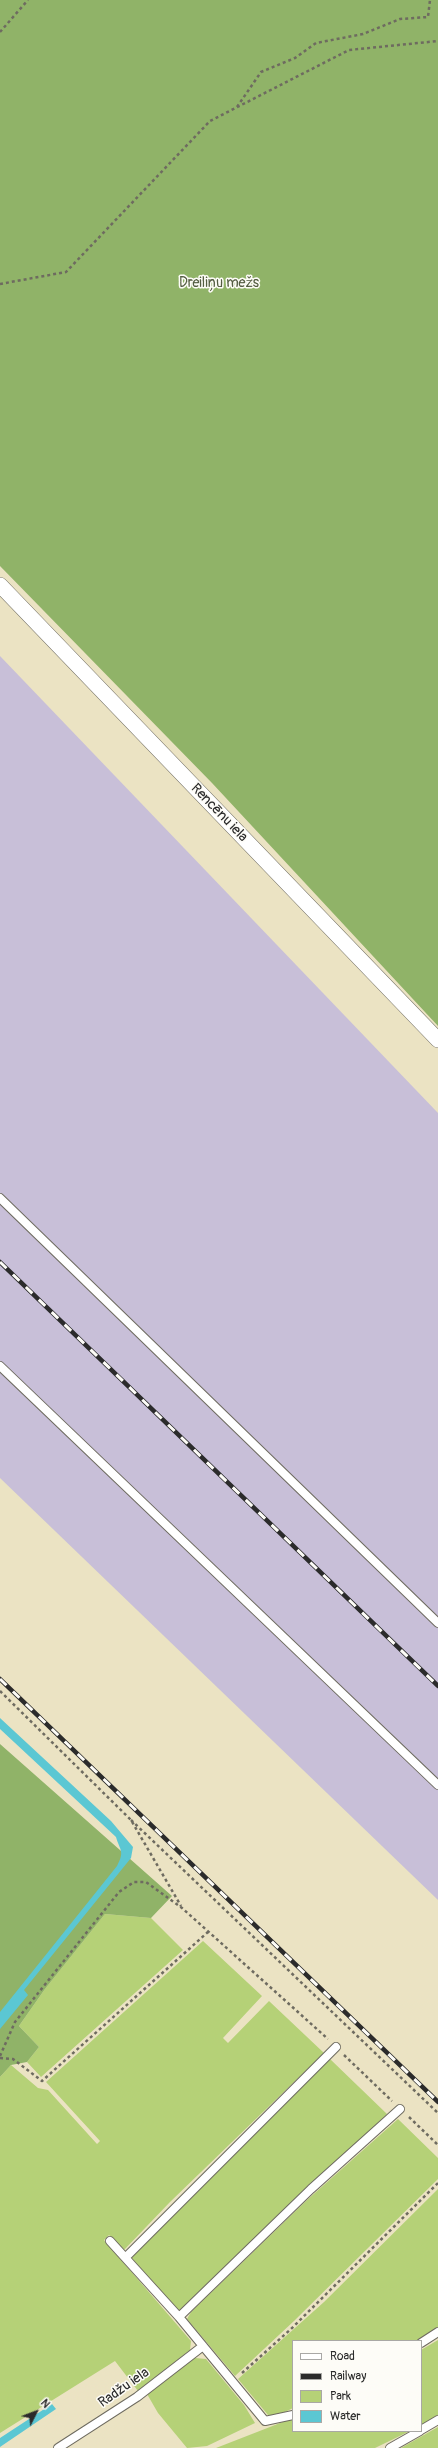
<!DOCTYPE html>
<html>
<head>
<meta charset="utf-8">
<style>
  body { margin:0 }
  #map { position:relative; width:438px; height:2448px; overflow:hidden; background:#ebe3c3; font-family:Pangolin,sans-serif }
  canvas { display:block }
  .legend { position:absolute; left:292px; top:2340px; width:130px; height:92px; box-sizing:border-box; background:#fdfcf7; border:1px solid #a9a8a5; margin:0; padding:5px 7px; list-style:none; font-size:12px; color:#2b2b2b }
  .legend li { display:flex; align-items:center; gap:8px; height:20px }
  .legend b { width:20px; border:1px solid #a9a8a5 }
  .north { position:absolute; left:16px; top:2392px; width:40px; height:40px; -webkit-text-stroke:3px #fdfcf7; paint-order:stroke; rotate:48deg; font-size:11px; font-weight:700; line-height:16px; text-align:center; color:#2b2b2b }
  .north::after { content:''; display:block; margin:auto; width:14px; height:18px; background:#2b2b2b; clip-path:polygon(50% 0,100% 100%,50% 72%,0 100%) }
</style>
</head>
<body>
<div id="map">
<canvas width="438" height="2448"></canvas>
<ul class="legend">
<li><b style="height:5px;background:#fff"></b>Road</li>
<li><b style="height:5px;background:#2b2b2b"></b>Railway</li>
<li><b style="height:11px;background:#b5d177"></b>Park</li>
<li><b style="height:11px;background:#5bc7d3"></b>Water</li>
</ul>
<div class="north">N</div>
</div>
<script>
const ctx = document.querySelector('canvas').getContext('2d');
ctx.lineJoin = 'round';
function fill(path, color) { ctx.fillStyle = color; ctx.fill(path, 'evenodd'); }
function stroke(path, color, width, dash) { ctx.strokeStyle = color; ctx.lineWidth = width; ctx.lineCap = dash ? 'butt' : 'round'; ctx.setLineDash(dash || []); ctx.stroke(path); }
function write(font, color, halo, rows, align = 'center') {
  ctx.font = font + ' Pangolin,sans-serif'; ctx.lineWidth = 3; ctx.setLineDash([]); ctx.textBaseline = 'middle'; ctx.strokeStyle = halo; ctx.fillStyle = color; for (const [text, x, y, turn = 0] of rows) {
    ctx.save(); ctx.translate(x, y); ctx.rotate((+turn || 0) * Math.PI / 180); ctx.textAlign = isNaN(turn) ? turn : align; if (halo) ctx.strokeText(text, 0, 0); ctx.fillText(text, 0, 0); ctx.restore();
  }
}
const industrial = new Path2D(`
  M0 656 438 1113V1900L0 1478Z`);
const green = new Path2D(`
  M105 1914 151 1918 183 1950 41 2077 27 2062 39 2047 19 2026 45 1989Z
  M203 1941 262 1996 223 2038 228 2043 269 2001 324 2053 170 2202 124 2250 109 2235 104 2240 191 2341 190 2350 138 2391 115 2361 0 2433V2077L11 2065 38 2088 48 2090 97 2144 100 2141 46 2082Z
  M330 2059 387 2114 180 2313 130 2256Z
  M398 2119 438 2158V2179L294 2321 235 2376 187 2319 191 2312 307 2200Z
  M438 2189V2328L416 2341H293V2408L279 2415H268L238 2379 324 2302Z
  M438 2340V2415L421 2425V2350Z
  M195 2358 206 2359 244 2405 255 2423 207 2446 187 2448 158 2413 147 2394Z
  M293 2418V2431H410L375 2448H216Z
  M438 2427V2448H401Z`);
const forest = new Path2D(`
  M0 0H438V1026L212 783 0 566Z
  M0 1744 172 1896 151 1918 105 1914 45 1989 19 2026 39 2047 27 2062 11 2065 0 2077Z`);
const water = new Path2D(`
  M0 1718 111 1821 133 1847 131 1858 24 1990 28 1995 0 2029V2012L117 1866C125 1851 120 1851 116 1837L0 1729Z
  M52 2404 56 2409 0 2447V2438Z`);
const path = new Path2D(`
  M0 32 28 0
  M237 107 261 72 295 58 316 43 363 34 400 19 428 17 430 0
  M0 284 66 272 210 121 349 50 438 41
  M0 1691 131 1820 181 1906
  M131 1820 438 2113
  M344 2055 392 2101
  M0 2056 15 2022 119 1892 134 1882H146L182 1908 328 2039
  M0 2058 13 2059 42 2081 208 1932
  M409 2117 438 2145
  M242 2373 291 2329 438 2183`);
const lane = new Path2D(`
  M0 1198 438 1623
  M0 1366 438 1785
  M110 2241 179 2317 265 2421 293 2415
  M126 2257 336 2047
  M179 2317 311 2189 400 2109
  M421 2343 438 2332
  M421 2430 438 2420
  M58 2448 137 2397 203 2346
  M390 2448 420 2431`);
const street = new Path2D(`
  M0 585 438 1040`);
const rail = new Path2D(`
  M0 1262 438 1686
  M0 1679 438 2102`);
const parkNames = [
  ["Dreiliņu mežs",219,283]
];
const streetNames = [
  ["Rencēnu iela",219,813,46],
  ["Radžu iela",124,2388,-35]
];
fill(industrial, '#c8bfd8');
fill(green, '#b5d177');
fill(forest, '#90b368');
fill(water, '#5bc7d3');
stroke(lane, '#6e6b60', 10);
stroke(street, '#6e6b60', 16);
stroke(path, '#6e6b60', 2.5, [3, 3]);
stroke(lane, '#fff', 8);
stroke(street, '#fff', 15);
stroke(rail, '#2b2b2b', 4.5);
stroke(rail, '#fdfcf7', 3, [9]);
write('14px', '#545d42', '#fdfcf7', parkNames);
write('14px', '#2b2b2b', '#fdfcf7', streetNames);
</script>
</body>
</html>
